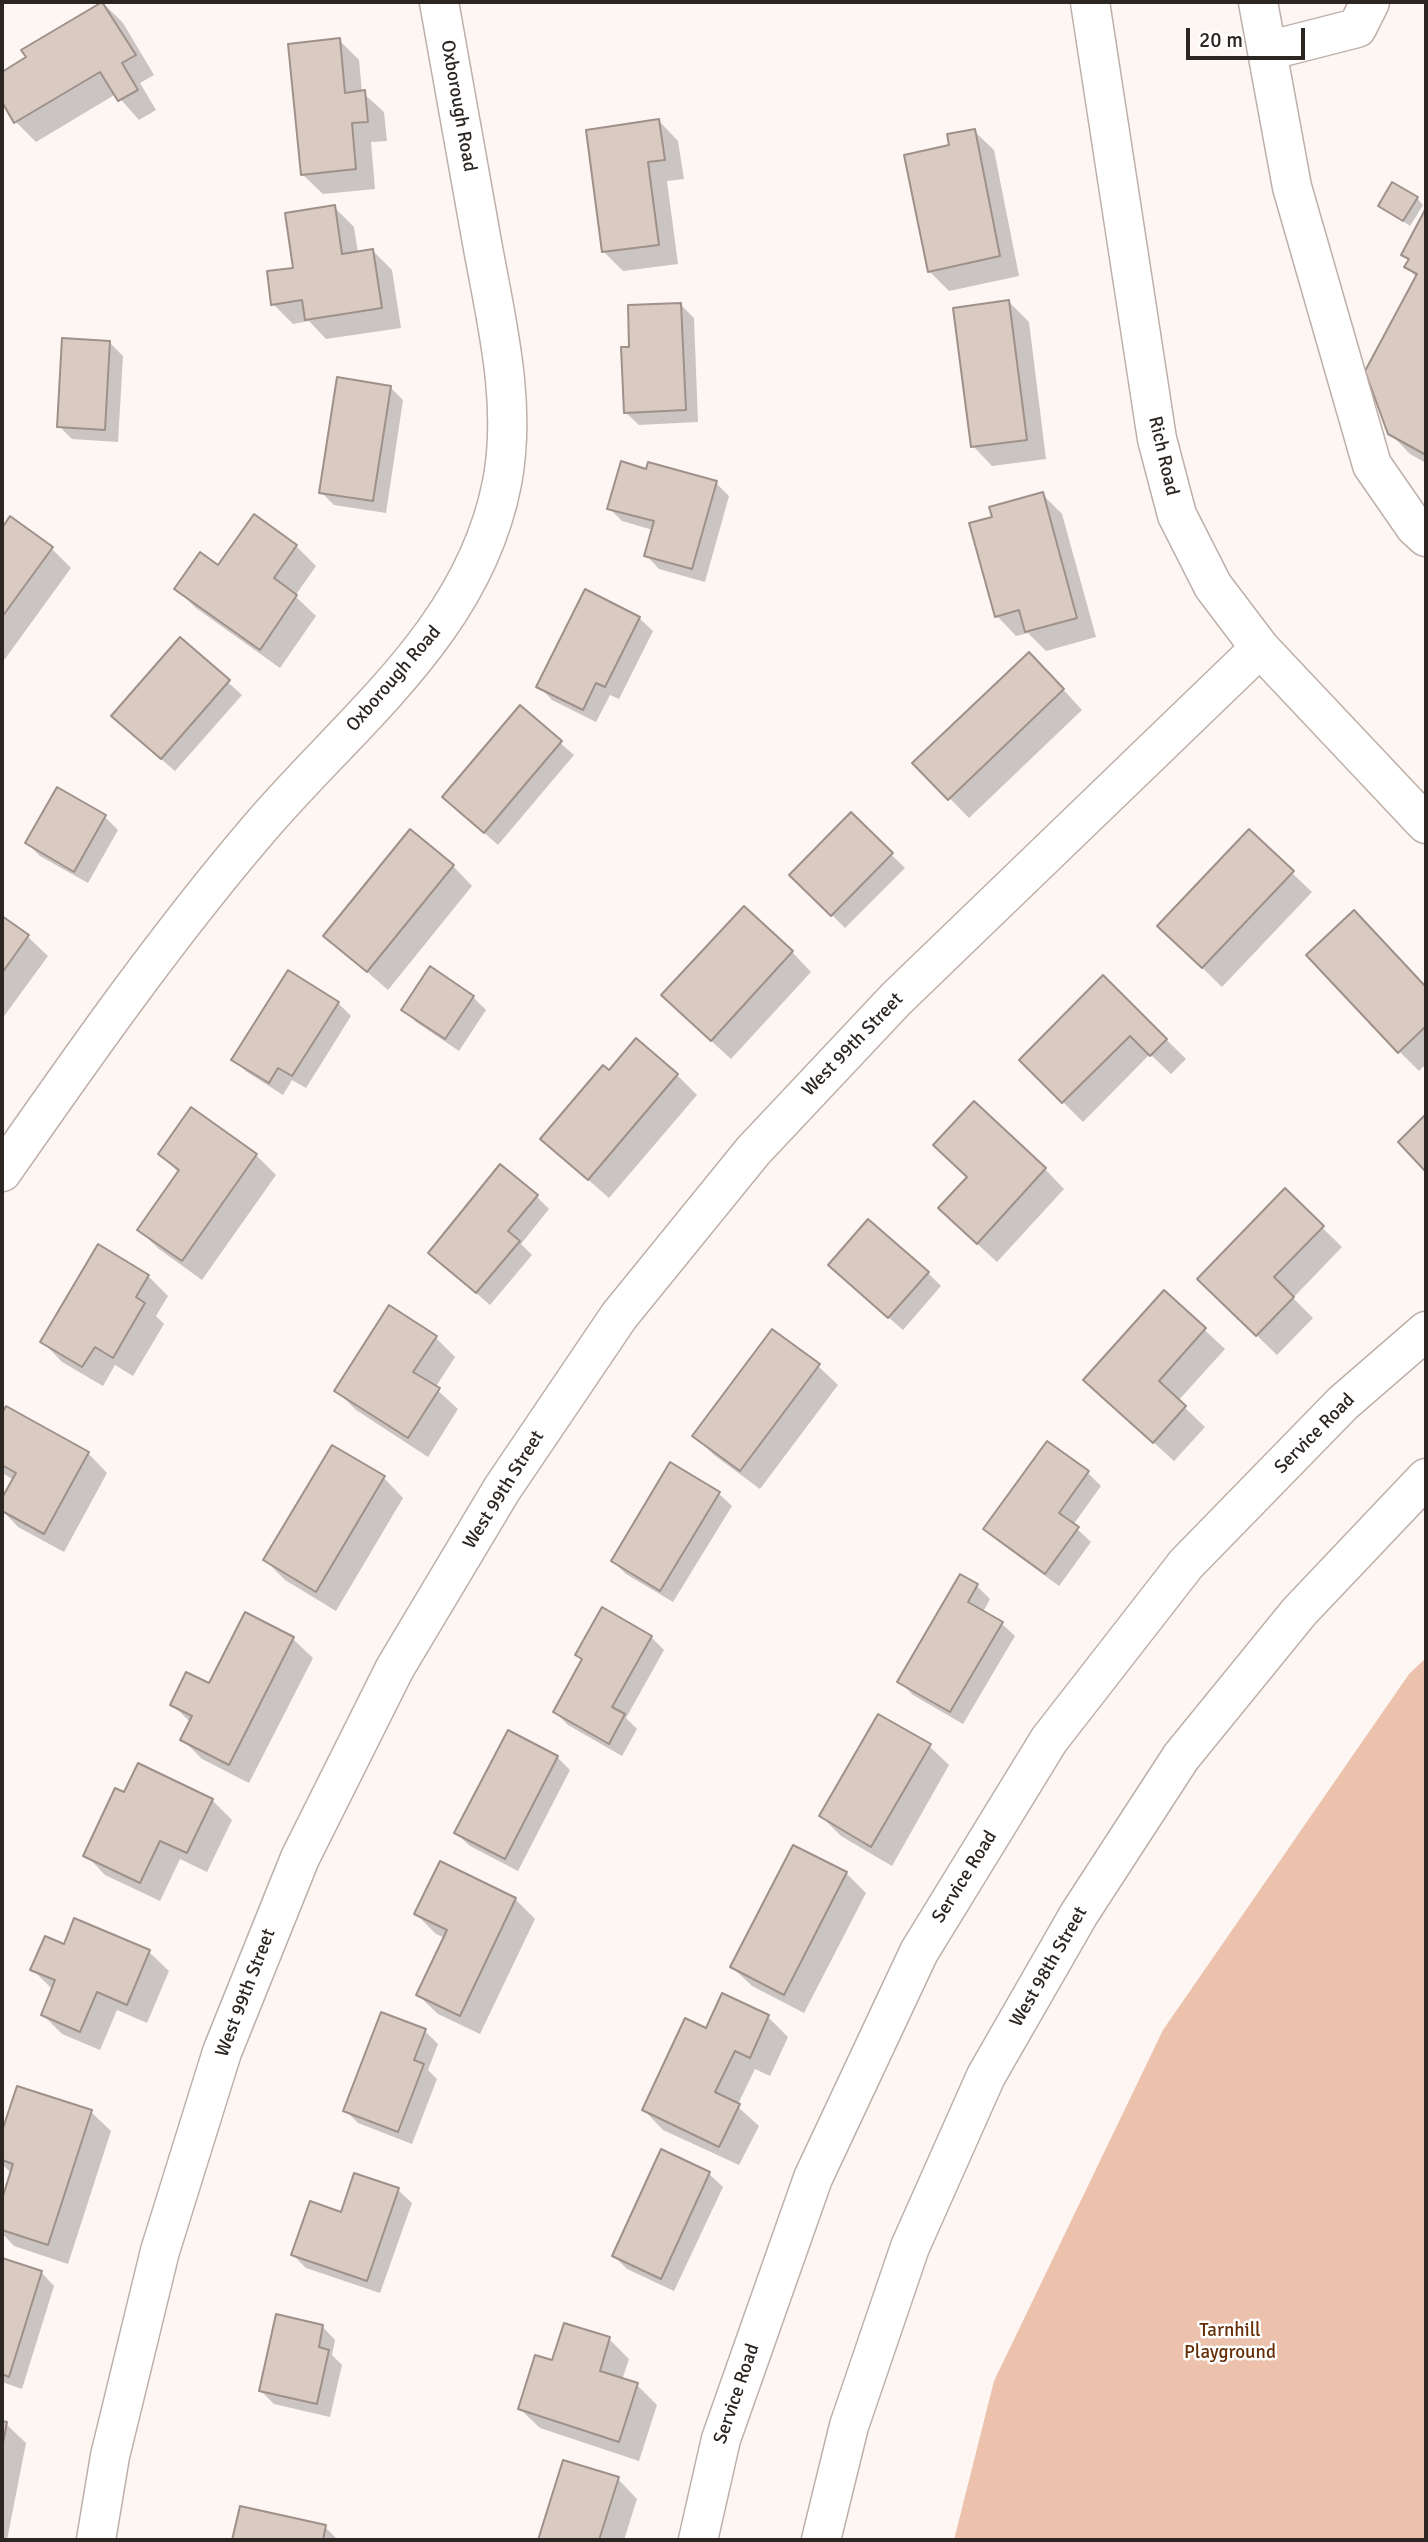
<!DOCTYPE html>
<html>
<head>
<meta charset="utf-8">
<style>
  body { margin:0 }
  #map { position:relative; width:1428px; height:2542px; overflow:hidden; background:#fdf6f3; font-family:Signika,sans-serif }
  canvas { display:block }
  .frame { position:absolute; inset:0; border:4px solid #2c2623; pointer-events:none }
  .scale { position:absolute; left:1186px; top:28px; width:119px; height:32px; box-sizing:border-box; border:4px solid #2c2623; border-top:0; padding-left:9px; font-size:21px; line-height:24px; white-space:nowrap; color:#2c2623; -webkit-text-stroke:5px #fff; paint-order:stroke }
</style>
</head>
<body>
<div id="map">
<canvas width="1428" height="2542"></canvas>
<div class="frame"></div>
<div class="scale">20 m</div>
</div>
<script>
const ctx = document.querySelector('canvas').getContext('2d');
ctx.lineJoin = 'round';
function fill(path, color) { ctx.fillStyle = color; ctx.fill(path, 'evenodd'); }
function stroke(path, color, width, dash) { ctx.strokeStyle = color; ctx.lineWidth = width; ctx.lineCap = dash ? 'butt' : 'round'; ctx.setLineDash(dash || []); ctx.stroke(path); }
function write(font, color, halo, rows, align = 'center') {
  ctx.font = font + ' Signika,sans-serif'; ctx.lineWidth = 5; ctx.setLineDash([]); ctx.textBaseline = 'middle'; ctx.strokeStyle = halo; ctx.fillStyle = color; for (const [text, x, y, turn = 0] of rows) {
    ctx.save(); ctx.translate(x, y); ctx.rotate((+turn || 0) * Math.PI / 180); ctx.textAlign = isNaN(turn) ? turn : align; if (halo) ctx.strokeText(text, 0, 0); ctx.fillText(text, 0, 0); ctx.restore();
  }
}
const green = new Path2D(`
  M1426 1658V2540H954L994 2381 1163 2030 1409 1674Z`);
const shadow = new Path2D(`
  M103 3 123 23 154 75 140 83 156 110 139 120 116 94 36 142 16 122 2 98V74L28 58 24 51Z
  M339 40 359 60 362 92 384 112 387 141 371 142 375 189 323 194 303 175Z
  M659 121 678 141 684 179 667 181 678 264 623 271 604 252Z
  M974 131 994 150 1019 276 949 291 929 271 952 147Z
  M1417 198 1423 205 1410 226 1380 206Z
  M334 207 354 227 358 253 373 251 392 270 401 328 326 339 309 321 293 324 273 304Z
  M1426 212V463L1410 454 1390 433 1417 278 1407 267 1410 261 1403 255Z
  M1009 302 1029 322 1046 459 992 466 973 446Z
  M681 305 694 318 698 422 639 425 625 412Z
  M109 342 123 356 118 442 72 439 59 426Z
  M390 387 403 400 386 513 334 505 321 492Z
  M647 471 716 483 729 496 705 582 659 569 646 555 653 530 622 521 609 508Z
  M1042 494 1062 514 1096 637 1046 651 1028 633 1016 636 997 616 994 518Z
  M255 517 296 546 316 566 295 596 316 616 280 668 196 608 176 589 219 568Z
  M10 519 52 549 71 568 2 663V531Z
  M639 618 653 631 619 699 610 695 596 722 552 700 539 686Z
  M180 639 242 695 175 771 126 729Z
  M1049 674 1082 710 969 818 915 763Z
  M520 708 574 755 498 845 444 797Z
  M851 815 905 868 845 928 792 875Z
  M105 817 118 830 88 883 40 856 27 843Z
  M453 866 472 886 388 990 326 936Z
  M1292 873 1312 892 1222 987 1179 945Z
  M2 918 28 937 48 956 2 1019Z
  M1374 932 1426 988V1064L1419 1071 1399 1051Z
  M792 952 811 972 731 1059 683 1015Z
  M1103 977 1186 1059 1171 1074 1150 1054 1083 1122 1021 1060Z
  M473 997 486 1010 459 1051 416 1022 403 1009Z
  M338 1003 351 1016 306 1088 292 1080 283 1095 247 1072 233 1059Z
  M609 1073 677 1075 697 1095 609 1198 542 1139Z
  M191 1110 256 1155 276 1175 202 1280 159 1249 139 1230 179 1173 160 1154Z
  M1045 1169 1064 1189 997 1262 960 1228Z
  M1285 1191 1342 1247 1293 1298 1313 1318 1277 1355 1219 1299Z
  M536 1196 549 1209 521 1244 532 1255 490 1305 430 1253Z
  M928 1273 941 1286 903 1330 843 1278Z
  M148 1276 168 1296 156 1316 164 1324 133 1376 115 1365 103 1386 62 1362 43 1342Z
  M1164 1292 1225 1349 1178 1401 1205 1427 1174 1461 1085 1380Z
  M436 1338 455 1357 435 1388 458 1409 428 1457 356 1410 336 1390Z
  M818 1366 838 1385 760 1489 714 1455 695 1436Z
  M6 1409 88 1453 107 1473 64 1552 18 1527 2 1510V1502L14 1480 2 1473V1417Z
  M1087 1472 1101 1486 1073 1525 1091 1542 1059 1586 999 1542 986 1529Z
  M384 1478 403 1498 336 1611 285 1580 265 1560Z
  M718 1493 732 1506 673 1602 626 1574 613 1561Z
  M960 1576 977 1586 990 1599 983 1612 1001 1623 1015 1636 963 1724 913 1695 899 1681Z
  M651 1637 664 1650 626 1718 637 1729 622 1756 568 1725 555 1712 583 1661 577 1655Z
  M293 1639 313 1658 249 1783 202 1759 182 1739 191 1723 172 1704Z
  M929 1746 949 1765 892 1866 841 1836 821 1816Z
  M557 1757 570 1770 518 1871 470 1846 456 1833Z
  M125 1795 212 1800 232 1820 207 1872 180 1859 160 1901 105 1875 86 1855Z
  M846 1873 866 1893 804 2013 752 1986 732 1967Z
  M515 1899 535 1919 480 2034 438 2014 418 1995 445 1938 436 1934 416 1914Z
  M65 1946 149 1952 169 1971 147 2023 117 2010 100 2050 62 2034 43 2015 53 1990 32 1969Z
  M768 2017 788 2037 770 2076 755 2069 737 2106 759 2126 739 2165 663 2130 644 2110 707 2030Z
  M425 2031 438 2044 428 2070 437 2079 412 2144 358 2123 345 2110Z
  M18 2088 91 2112 111 2131 68 2264 14 2246 2 2233V2204L12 2174 2 2164V2137Z
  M662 2152 709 2174 723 2187 674 2291 627 2269 614 2256Z
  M355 2175 398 2190 412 2203 380 2293 306 2268 293 2255 342 2214Z
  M2 2260 41 2272 54 2286 22 2389 2 2382Z
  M322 2326 335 2340 332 2355 342 2365 330 2417 274 2404 261 2391Z
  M609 2339 629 2359 622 2380 637 2385 657 2405 639 2461 540 2428 520 2409 553 2362Z
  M2 2423 6 2424 26 2443 7 2540H2Z
  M564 2463 618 2479 637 2499 624 2540H540Z
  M241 2509 325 2527 338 2540H234Z`);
const building = new Path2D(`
  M102 2 136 55 122 63 138 90 118 101 100 72 14 123 2 102V72L26 57 21 50Z
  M340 38 345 93 365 90 368 122 352 123 356 169 301 175 288 44Z
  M659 119 665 160 648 162 659 245 602 252 586 130Z
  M975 129 1000 256 928 272 904 155 949 145 947 134Z
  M1392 182 1418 197 1403 221 1378 206Z
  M335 205 342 254 373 249 382 308 305 320 302 300 271 305 267 271 293 268 285 213Z
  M1426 208V455L1388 434 1365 371 1417 274 1404 267 1409 259 1401 255Z
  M1009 300 1027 440 971 447 953 308Z
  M681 303 686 410 624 413 621 347H629L628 305Z
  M62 338 110 341 105 430 57 427Z
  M337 377 391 386 373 501 319 493Z
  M621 461 646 469 648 462 717 481 692 569 644 556 654 521 607 509Z
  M1043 492 1077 618 1025 632 1019 610 995 617 969 523 992 517 989 507Z
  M254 514 297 545 274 578 297 595 260 650 174 589 200 552 218 565Z
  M10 516 53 547 2 617V528Z
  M585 589 640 617 605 687 596 683 583 710 536 687Z
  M180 637 230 680 161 759 111 716Z
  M1029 652 1064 689 948 800 912 763Z
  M520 705 562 741 484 833 442 797Z
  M57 787 106 815 74 872 25 843Z
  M851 812 893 853 831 916 789 875Z
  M410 829 454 865 367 972 323 936Z
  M1249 829 1294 871 1202 968 1157 926Z
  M744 906 793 951 711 1041 661 995Z
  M1354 910 1426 987V1026L1398 1053 1306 955Z
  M2 916 29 935 2 973Z
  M430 966 474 996 445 1039 401 1010Z
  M288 970 339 1002 292 1076 278 1068 269 1083 231 1060Z
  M1103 975 1167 1039 1150 1056 1130 1036 1062 1103 1019 1060Z
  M636 1038 678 1074 588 1180 540 1139 603 1065 609 1070Z
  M974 1101 1046 1168 977 1244 938 1208 967 1177 933 1145Z
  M191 1107 257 1154 182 1261 137 1230 179 1170 158 1154Z
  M1426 1114V1172L1398 1142Z
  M500 1164 538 1195 508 1231 520 1241 476 1293 428 1253Z
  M1285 1188 1324 1226 1274 1277 1294 1297 1256 1336 1197 1279Z
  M868 1219 929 1272 888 1318 828 1265Z
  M98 1244 149 1275 136 1297 145 1303 113 1358 95 1347 82 1367 40 1342Z
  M1164 1290 1206 1328 1159 1381 1186 1406 1153 1443 1083 1380Z
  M389 1305 437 1336 413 1372 440 1388 408 1438 334 1391Z
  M772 1329 820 1364 740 1471 692 1436Z
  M6 1406 89 1452 44 1534 2 1511V1498L16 1473 2 1465V1413Z
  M1047 1441 1089 1471 1059 1513 1079 1527 1045 1574 983 1529Z
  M332 1445 385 1476 316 1592 263 1560Z
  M670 1462 720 1492 660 1591 611 1561Z
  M960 1574 978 1584 968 1602 1003 1622 950 1712 897 1682Z
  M602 1607 652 1636 612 1707 625 1714 609 1744 553 1712 582 1659 575 1655Z
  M245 1612 294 1637 229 1765 180 1740 192 1716 170 1705 186 1672 209 1683Z
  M878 1714 931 1744 871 1847 819 1816Z
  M508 1730 558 1756 505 1859 454 1833Z
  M138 1763 213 1799 187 1853 160 1841 140 1883 83 1856 115 1788 124 1792Z
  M793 1845 847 1872 784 1995 730 1967Z
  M440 1861 516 1898 460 2016 416 1995 447 1930 414 1914Z
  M74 1918 150 1950 127 2005 97 1992 80 2032 41 2015 55 1980 30 1970 45 1936 64 1944Z
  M722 1993 769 2015 750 2058 735 2051 715 2092 740 2104 719 2147 642 2110 685 2018 706 2028Z
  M381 2012 426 2029 414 2060 424 2064 398 2132 343 2111Z
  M17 2086 92 2110 48 2245 2 2230V2199L13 2164 2 2160V2131Z
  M661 2149 710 2172 661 2279 612 2256Z
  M354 2173 399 2188 367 2281 291 2255 310 2201 341 2212Z
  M2 2258 42 2271 9 2377 2 2374Z
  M276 2314 323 2325 319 2347 329 2350 317 2404 259 2391Z
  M564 2323 610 2337 600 2371 638 2383 619 2442 518 2409 535 2355 552 2360Z
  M2 2421 7 2422 2 2449Z
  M563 2460 619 2477 599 2540H538Z
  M240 2506 326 2525 323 2540H232Z`);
const minor = new Path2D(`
  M1090 2 1157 439 1177 515 1213 586 1260 648 1426 824
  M1258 2 1292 187 1372 465 1415 527 1426 537
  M1267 51 1357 28 1370 2
  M2 1172C83 1056 165 939 257 831 350 721 473 632 502 483 517 405 497 324 483 248 469 166 454 84 439 2
  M96 2540 110 2456 160 2251 222 2052 300 1858 395 1668 502 1489 619 1316 753 1151 896 999 1260 648
  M698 2540 721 2439 813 2178 919 1952 1049 1740 1186 1564 1343 1403 1426 1331
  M821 2540 849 2426 910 2247 986 2076 1079 1914 1181 1757 1299 1612 1426 1478`);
const streetNames = [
  ["Oxborough Road",458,106,80],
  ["Rich Road",1163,456,77],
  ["Oxborough Road",394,679,-49],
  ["West 99th Street",853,1045,-46],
  ["Service Road",1315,1434,-45],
  ["West 99th Street",504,1490,-58],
  ["Service Road",965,1877,-58],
  ["West 98th Street",1049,1967,-60],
  ["West 99th Street",246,1993,-69],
  ["Service Road",737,2394,-71]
];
const parkNames = [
  ["Tarnhill",1230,2331],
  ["Playground",1230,2353]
];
fill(green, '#ecc2ac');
fill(shadow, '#0003');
fill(building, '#d9cac2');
stroke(building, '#9f918a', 2);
stroke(minor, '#beb0a8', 41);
stroke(minor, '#fff', 38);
write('19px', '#2c2623', '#fff', streetNames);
write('19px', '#672f07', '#fff', parkNames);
</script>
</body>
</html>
